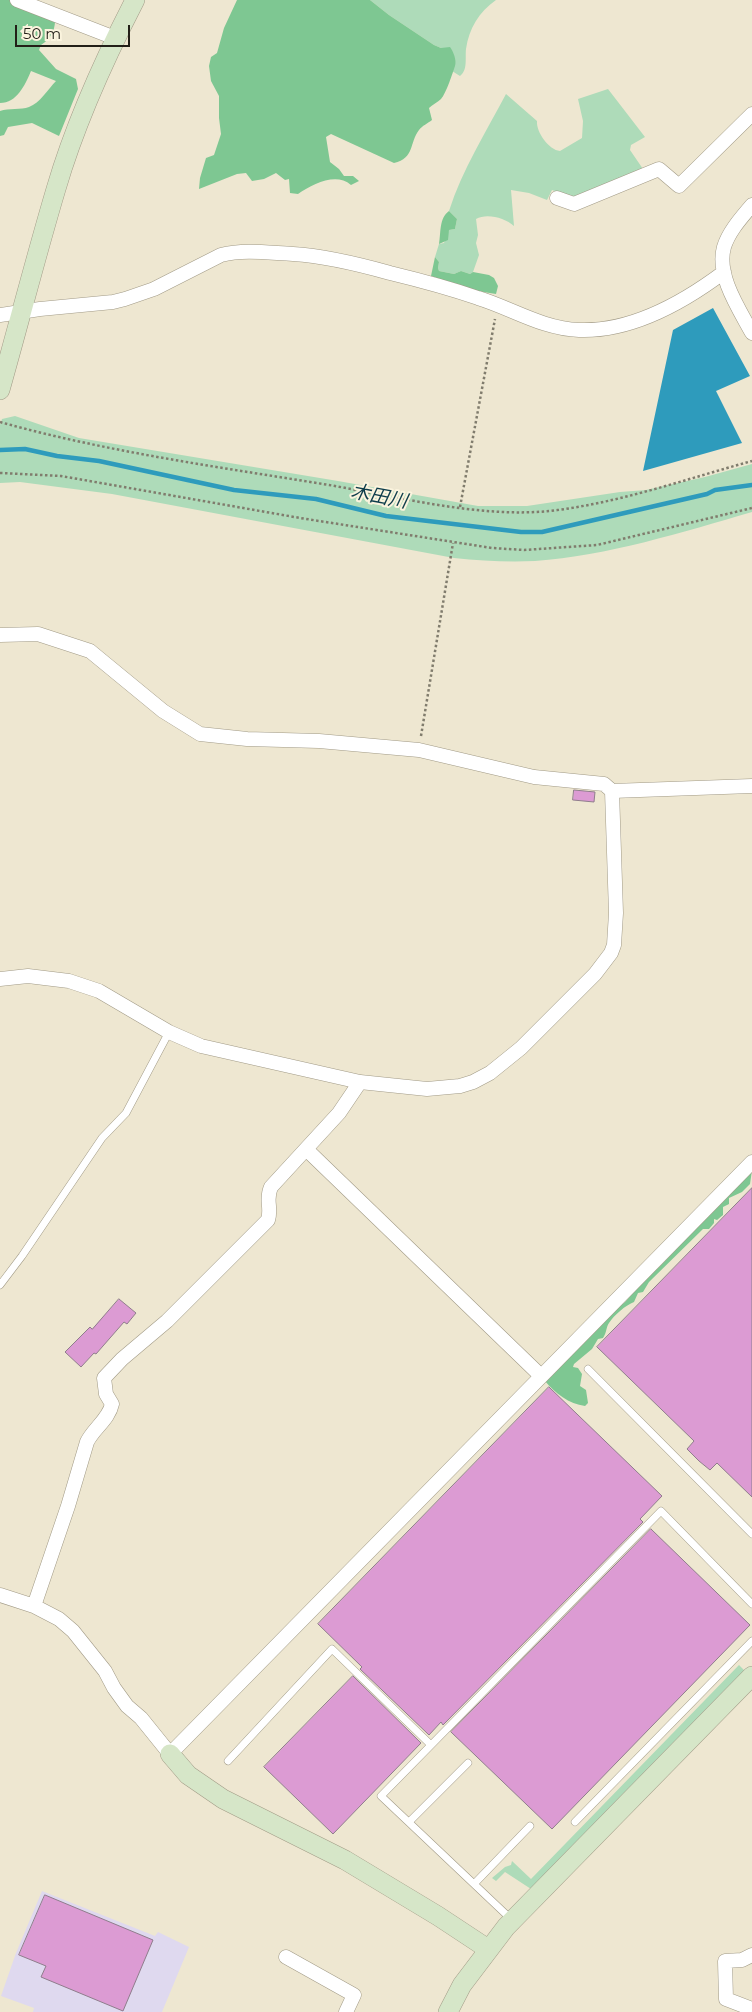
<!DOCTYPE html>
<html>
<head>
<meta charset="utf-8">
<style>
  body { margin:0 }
  #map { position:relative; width:752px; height:2012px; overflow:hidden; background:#eee7d1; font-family:Montserrat,sans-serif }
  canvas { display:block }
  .scale { position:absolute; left:15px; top:25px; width:115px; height:22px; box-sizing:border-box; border:2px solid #221f17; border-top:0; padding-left:6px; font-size:15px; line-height:18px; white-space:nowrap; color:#221f17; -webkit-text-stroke:4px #fbf4de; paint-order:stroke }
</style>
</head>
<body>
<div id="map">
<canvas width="752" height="2012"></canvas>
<div class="scale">50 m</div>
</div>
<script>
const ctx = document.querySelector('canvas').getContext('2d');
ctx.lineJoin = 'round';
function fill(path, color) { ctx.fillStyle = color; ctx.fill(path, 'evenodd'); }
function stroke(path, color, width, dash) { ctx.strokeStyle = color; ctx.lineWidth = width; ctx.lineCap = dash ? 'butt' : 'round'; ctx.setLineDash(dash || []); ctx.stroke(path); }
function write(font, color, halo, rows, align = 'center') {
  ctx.font = font + ' Montserrat,"Noto Sans JP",sans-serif'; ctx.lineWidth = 4; ctx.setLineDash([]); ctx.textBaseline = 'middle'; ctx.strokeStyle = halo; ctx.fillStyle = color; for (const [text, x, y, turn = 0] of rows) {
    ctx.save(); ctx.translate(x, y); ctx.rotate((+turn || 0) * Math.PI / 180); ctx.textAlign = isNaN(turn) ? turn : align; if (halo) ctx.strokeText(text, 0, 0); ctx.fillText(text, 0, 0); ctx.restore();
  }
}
const commercial = new Path2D(`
  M42 1891 155 1936 158 1932 189 1947 162 2012H33L34 2008 1 1996 16 1953Z`);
const green = new Path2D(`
  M370 0H496C479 12 469 28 466 49 465 58 468 70 460 76L452 71 453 69 441 48 434 45 389 15Z
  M608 89 645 137 631 145 630 150 643 169 574 198 552 190 547 200 529 193 511 190 514 226C505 218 487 213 476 219L478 235 476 243 479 255 473 272 470 274 461 271 454 274 439 271 438 268 439 262 435 257 439 244 444 243 449 230 455 229 457 219 449 211C462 170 486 132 506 94L537 121C536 132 549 150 560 151L582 138 583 121 578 99Z
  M15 416 79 438 338 481 478 506H527L620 492 646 490 705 477 752 464V512C683 532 607 556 535 561 508 562 481 561 454 558L112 494 20 482 0 483V425L2 419Z
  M739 1665 745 1671 531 1889 505 1872 496 1881 492 1878 505 1867 511 1865 512 1861 531 1879Z`);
const forest = new Path2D(`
  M0 0H17L55 15C56 29 52 38 41 45L39 50 56 69 76 79 78 89 59 136 32 123 8 127 4 135 0 136V111C9 108 21 110 29 107 40 103 48 89 56 81L31 71C25 85 17 103 0 103Z
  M237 0H370L389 15 434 45 441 48 450 47C453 51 457 60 455 66 453 72 446 94 441 99 438 102 432 105 429 108L432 120C428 123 422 126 419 130 409 143 415 158 394 163L331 134 326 137 330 162 339 169 344 176H353L359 181 351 185C336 172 313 184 298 194L290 193 289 179 285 180 276 173 264 179 252 181 246 173 237 174 199 189 200 178 206 158 214 155 221 134 219 118V96L211 81 209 66 211 57 217 53 224 28Z
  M449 211 457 219 455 229 449 230 448 240 439 244C441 233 439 218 449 211Z
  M435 257 439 262 438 268 439 271 454 274 461 271 470 274 473 272 489 275 494 278 498 286 496 294 471 290 431 276Z
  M752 1170 750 1184 742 1192 729 1198V1204L723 1207V1215L717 1220 714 1219V1223L709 1229H703L649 1282 643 1292 638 1293 634 1302C626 1305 614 1315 609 1323 606 1327 607 1332 603 1338L598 1339 592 1349 574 1364 573 1367 578 1368 582 1374 580 1386 586 1390 588 1403 585 1406C569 1404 555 1393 545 1381L561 1361 574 1353 604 1318 625 1302 650 1274 659 1267Z`);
const water = new Path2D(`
  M713 308 750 376 716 391 742 443 643 471 673 330Z`);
const stream = new Path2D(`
  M0 450 25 449 57 456 99 461 234 490 316 499 386 516 521 532H542L707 494 715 490 752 485`);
const building = new Path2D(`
  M574 790 595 792 594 802 573 800Z
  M752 1188V1497L717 1463 710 1470 699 1461 687 1449 694 1441 597 1347Z
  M119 1299 136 1313 127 1324 124 1322 96 1354 94 1353 81 1367 65 1352 90 1327 92 1329Z
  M549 1387 662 1496 640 1519 643 1522 443 1725 441 1722 429 1735 360 1669 362 1667 318 1624Z
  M651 1529 750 1625 552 1829 451 1732Z
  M353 1676 421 1743 333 1834 264 1767Z
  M45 1895 153 1940 123 2011 41 1977 46 1966 19 1955Z`);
const path = new Path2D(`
  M0 422C107 452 219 467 329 485 399 497 479 518 550 511 619 503 686 479 752 461
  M0 473 61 476 300 518 492 548 524 550 597 545 752 508
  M460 507 495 319
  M421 736 453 543`);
const lane = new Path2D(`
  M0 1285 22 1256 102 1138 126 1113 169 1032
  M588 1369 752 1534
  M228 1761 332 1649 431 1745
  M409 1822 468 1763
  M575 1822 752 1641
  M474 1884 530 1826
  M512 1920 381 1796 661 1511 752 1604`);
const street = new Path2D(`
  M17 0 115 38
  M557 198 574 204 659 169 679 186 752 114
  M752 205C742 217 729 231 724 247 716 275 739 309 752 333
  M0 315 40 309 113 302 125 299 154 289 221 255C244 249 270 253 293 254 326 256 358 264 390 273 419 280 449 288 478 298 511 308 543 329 579 330 631 332 684 302 724 272
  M0 635 38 634 90 651 163 711 200 734 247 739 319 741 419 750 534 777 604 784 612 791 616 913 614 945 611 953 595 974 521 1048 490 1073 473 1082 460 1086 427 1089 360 1082 201 1046 169 1032 99 991 69 981 28 976 0 979
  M612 791 752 786
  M307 1150 540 1375
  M0 1595 34 1606 59 1619 73 1631 105 1671 114 1688 127 1706 141 1718 170 1754 752 1162
  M34 1606 68 1506 87 1442C93 1429 109 1419 112 1404L106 1394 104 1378 122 1359 167 1321 268 1220C272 1207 265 1200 271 1187L339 1113 360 1082
  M752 1955 742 1960 725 1961 726 1999 752 2009
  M286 1957 354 1995 346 2012`);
const secondary = new Path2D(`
  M0 390C19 323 36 256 56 189 75 124 104 60 135 0
  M170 1754 188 1775 223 1799 345 1860 438 1916 488 1949
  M448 2012 462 1985 506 1927 752 1676`);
const waterNames = [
  ["木田川",379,497,11]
];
fill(commercial, '#dfd9ef');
fill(green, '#aedbb9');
fill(forest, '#7ec792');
fill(water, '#2e9bbc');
stroke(stream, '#2e9bbc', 4.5);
fill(building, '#dc9bd3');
stroke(building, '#8f7d8c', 1);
stroke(lane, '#a19a86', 8);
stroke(street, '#a19a86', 15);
stroke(secondary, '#a19a86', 20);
stroke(path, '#807c6d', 2.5, [2.5, 2.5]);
stroke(lane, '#fff', 7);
stroke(street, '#fff', 14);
stroke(secondary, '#d6e6c8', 19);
write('italic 19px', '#0e3d4b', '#fbf4de', waterNames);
</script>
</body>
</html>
